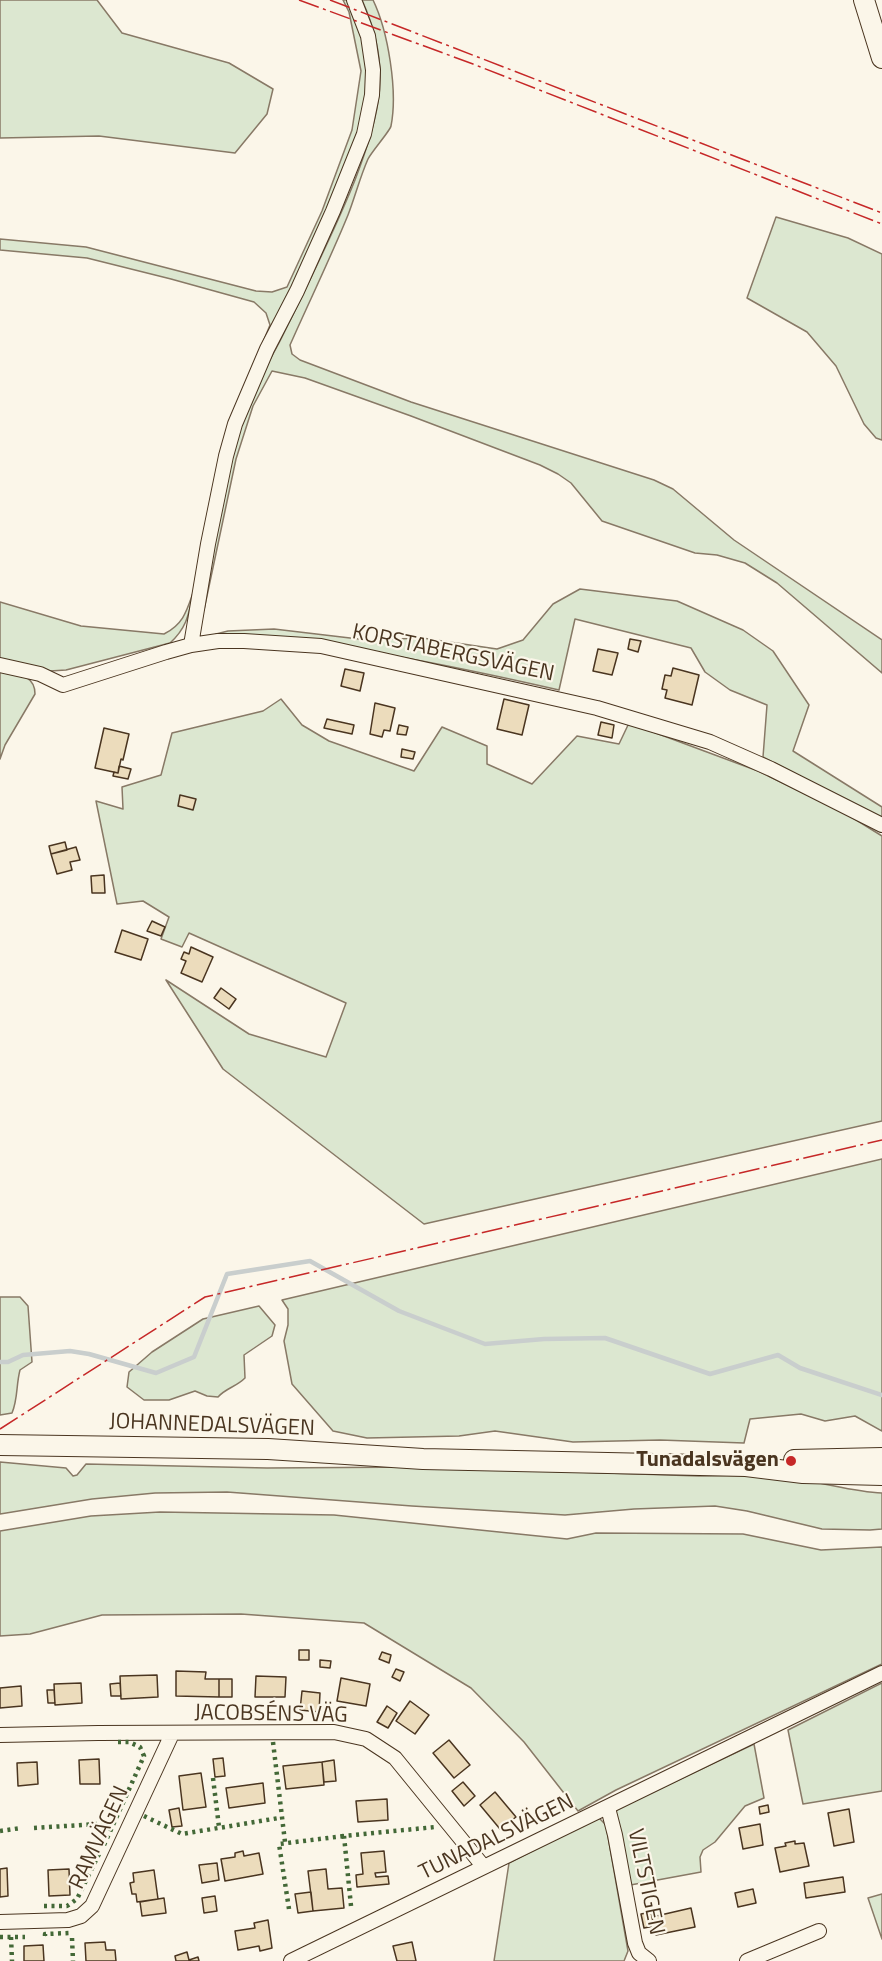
<!DOCTYPE html>
<html>
<head>
<meta charset="utf-8">
<style>
  body { margin:0 }
  canvas { display:block; background:#fbf6e9 }
</style>
</head>
<body>
<canvas width="882" height="1961"></canvas>
<script>
const ctx = document.querySelector('canvas').getContext('2d');
ctx.lineJoin = 'round';
function fill(path, color) { ctx.fillStyle = color; ctx.fill(path, 'evenodd'); }
function stroke(path, color, width, dash) { ctx.strokeStyle = color; ctx.lineWidth = width; ctx.lineCap = dash ? 'butt' : 'round'; ctx.setLineDash(dash || []); ctx.stroke(path); }
function write(font, color, halo, rows, align = 'center') {
  ctx.font = font + ' "Titillium Web",sans-serif'; ctx.lineWidth = 4.5; ctx.setLineDash([]); ctx.textBaseline = 'middle'; ctx.strokeStyle = halo; ctx.fillStyle = color; for (const [text, x, y, turn = 0] of rows) {
    ctx.save(); ctx.translate(x, y); ctx.rotate((+turn || 0) * Math.PI / 180); ctx.textAlign = isNaN(turn) ? turn : align; if (halo) ctx.strokeText(text, 0, 0); ctx.fillText(text, 0, 0); ctx.restore();
  }
}
const green = new Path2D(`
  M0 0H97L122 33 229 63 273 89 267 114 235 153 99 136 0 138Z
  M343 0H347C362 28 372 66 366 98 362 123 352 148 343 172 321 232 296 293 261 347L270 325 266 313 254 302 171 279 87 258 0 250V239L86 247 256 291 272 292 287 287 322 211 352 130 361 71 349 12Z
  M362 0H373C388 31 398 91 391 126 390 131 372 151 368 159 360 177 355 197 348 215 330 259 309 302 290 345L292 354 300 360 411 402 654 480 673 489 734 540 882 640V673L777 583 745 563 717 555 695 553 602 521 571 483 558 474 540 465 411 416 305 378 272 371 253 406 236 459 204 610C214 542 224 471 247 406 256 383 269 362 280 341 306 288 333 235 355 180 365 154 374 129 378 102 384 67 376 31 362 0Z
  M776 217 848 238 882 254V440L876 438 864 424 836 366 807 332 747 298Z
  M580 589 677 601 743 630 773 651 809 705 793 751 882 807V819L763 757 767 705 730 690 705 672 691 648 575 619 559 690C502 677 446 665 389 655 331 644 275 634 216 634L228 631 274 629 367 640 422 638 497 649 523 640 553 604Z
  M194 590C189 612 188 627 170 643L66 670 50 671 0 659V602L81 626 164 634C184 624 187 610 194 590Z
  M0 670C16 674 35 674 35 694L5 745 0 759Z
  M281 699 302 725 329 741 414 771 442 727 487 746V764L532 784 577 736 619 744 629 723 758 771 845 813 882 836V1121L424 1224 223 1069 166 980 249 1034 326 1057 346 1003 189 933 182 947 161 939 169 917 143 901 117 904 96 801 123 809 122 787 161 775 172 733 263 711Z
  M882 1159V1431L855 1416 825 1421 801 1414 750 1419 744 1443 660 1440 573 1442 495 1431 459 1436 367 1438 333 1431 292 1384 284 1341 288 1325V1309L282 1300Z
  M0 1297H20L28 1306 32 1362 20 1370C16 1385 18 1399 12 1413L0 1415Z
  M259 1306 275 1325 272 1336 244 1355 245 1378C236 1387 226 1388 218 1397L207 1396 195 1391 169 1400H144L127 1387 129 1372 152 1352 203 1319Z
  M0 1462 66 1468 73 1476 77 1475 86 1464 267 1468 421 1467 699 1476C735 1475 772 1475 808 1481 833 1485 856 1492 882 1493V1529L870 1530 822 1529 747 1511 715 1506 634 1509 565 1515 412 1506 227 1492 155 1493 92 1499 0 1514Z
  M160 1512 334 1515 567 1539 596 1533 743 1534 821 1550 882 1547V1664L616 1790 578 1811 524 1742 471 1688 364 1623 241 1614 102 1615 30 1634 0 1636V1531L91 1516Z
  M882 1683V1791L803 1804 788 1730Z
  M754 1744 764 1798 745 1806 715 1842 703 1850 700 1857 701 1872 625 1886 615 1816 617 1809Z
  M598 1817 606 1825 628 1951 624 1961H494L509 1863Z
  M882 1894V1939L868 1898Z`);
const stream = new Path2D(`
  M0 1362H8L23 1355 70 1351 89 1354 156 1373 194 1357 227 1274 310 1261 399 1311 485 1344 544 1339 605 1338 710 1374 778 1355 800 1368 882 1395`);
const building = new Path2D(`
  M630 639 641 641 638 652 628 649Z
  M598 649 618 653 612 675 593 671Z
  M673 668 699 675 692 705 665 698 667 690 662 689 665 675 671 676Z
  M345 669 364 673 360 691 341 686Z
  M504 699 529 705 522 735 497 729Z
  M375 703 395 708 390 731 384 730 382 737 370 734Z
  M327 719 354 725 352 734 324 728Z
  M601 722 614 725 612 738 598 735Z
  M399 725 408 727 406 735 397 734Z
  M104 728 129 734 123 760 121 759 118 773 95 768Z
  M402 749 415 752 413 759 401 757Z
  M119 766 131 769 128 779 113 776 114 772 118 773Z
  M180 795 196 799 193 810 178 806Z
  M65 842 67 850 51 854 49 846Z
  M76 847 80 860 70 862 72 870 57 874 51 854Z
  M104 875 105 893H92L91 876Z
  M152 921 165 927 161 936 147 931Z
  M122 930 148 939 141 960 115 952Z
  M191 947 213 957 202 982 181 973 186 961 181 959 184 952 189 954Z
  M221 988 236 999 229 1009 214 998Z
  M299 1650H309V1660H299Z
  M382 1652 391 1655 389 1663 379 1659Z
  M320 1660 331 1661 330 1668 320 1667Z
  M396 1669 404 1672 400 1681 392 1677Z
  M176 1671 206 1672 205 1679H219V1697L176 1696Z
  M157 1675 158 1697 121 1699 120 1676Z
  M256 1676 286 1677 285 1697H255Z
  M341 1678 370 1684 366 1706 337 1701Z
  M219 1679H232V1697H219Z
  M81 1683 82 1703 55 1705 54 1684Z
  M120 1683 121 1696H111L110 1684Z
  M21 1686 22 1706 0 1708V1688Z
  M47 1690H54L55 1703H48Z
  M302 1691 320 1693 319 1712 300 1710Z
  M410 1701 429 1715 415 1734 396 1721Z
  M387 1706 397 1713 388 1728 377 1722Z
  M449 1740 470 1765 454 1778 433 1753Z
  M223 1758 225 1776 215 1777 213 1759Z
  M99 1759 100 1784H80L79 1760Z
  M334 1760 336 1781 324 1782 322 1762Z
  M37 1762 38 1784 18 1786 17 1763Z
  M322 1762 324 1785 286 1789 283 1766Z
  M201 1773 206 1807 183 1810 179 1776Z
  M463 1782 475 1796 464 1806 452 1791Z
  M263 1783 265 1803 229 1808 226 1788Z
  M495 1792 516 1817 500 1829 480 1805Z
  M387 1799 388 1820 358 1822 356 1801Z
  M768 1805 769 1812 760 1814 759 1807Z
  M179 1808 182 1826 172 1827 169 1810Z
  M849 1809 854 1842 834 1846 828 1813Z
  M760 1824 763 1845 743 1849 739 1828Z
  M795 1841V1844L804 1843 809 1866 780 1872 775 1848 786 1846 785 1843Z
  M243 1851 244 1856 259 1853 263 1874 225 1881 221 1859 235 1857V1853Z
  M384 1851 386 1872 375 1873 376 1877 388 1876 389 1884 357 1887 356 1875 363 1874 361 1853Z
  M217 1863 219 1880 202 1883 199 1865Z
  M7 1868 8 1896 0 1897V1869Z
  M69 1869 70 1895 49 1896 48 1870Z
  M326 1869 328 1889 342 1888 344 1908 313 1911 308 1871Z
  M154 1870 158 1899 137 1902 136 1894H132L130 1883 134 1882 133 1873Z
  M843 1877 845 1892 806 1898 804 1883Z
  M753 1889 756 1903 738 1907 735 1893Z
  M311 1892 313 1911 298 1913 295 1894Z
  M215 1896 217 1911 204 1913 202 1898Z
  M164 1898 166 1913 142 1916 140 1902Z
  M691 1908 695 1927 656 1935 652 1917Z
  M651 1912 654 1926 644 1928 641 1914Z
  M268 1920 272 1948 260 1951 259 1946 238 1950 235 1931 255 1928 254 1923Z
  M105 1942 106 1950H115L116 1961H86L85 1943Z
  M412 1942 416 1961H397L393 1946Z
  M43 1945 44 1961H24V1946Z
  M187 1952 189 1960 198 1957 199 1961H176L175 1956Z`);
const street = new Path2D(`
  M191 645 208 544 226 456 235 424 267 349 297 291 333 211 364 134 372 95 373 70 368 36 354 0
  M0 665 40 674 63 685 166 652 191 645 218 641H244L321 646 597 708 710 742 771 769 882 825
  M0 1735 98 1733 334 1732 366 1739 395 1758 483 1866
  M608 1808 615 1835 635 1943 639 1953 649 1961
  M0 1922 68 1920 81 1916 92 1906 172 1734
  M291 1961 882 1673
  M747 1961 819 1931`);
const secondary = new Path2D(`
  M864 0 882 58
  M0 1445 268 1449 423 1459 746 1466 803 1473 882 1475
  M794 1460 882 1458`);
const hedge = new Path2D(`
  M273 1742 285 1842
  M213 1778 219 1827
  M144 1816 182 1834 279 1818
  M34 1828 113 1823
  M0 1831 21 1828
  M104 1845 144 1756 140 1747 129 1742H118
  M44 1906H67L77 1899 99 1854
  M351 1906 344 1836 435 1827
  M289 1909 279 1844 344 1836
  M45 1936V1934L69 1933
  M0 1937H25
  M11 1937 12 1961
  M72 1938 73 1961`);
const power = new Path2D(`
  M299 0 473 64 882 224
  M330 0 882 213
  M0 1429 205 1297 882 1140`);
const markers = [
  [791,1461,6,"#c62828"]
];
const streetNames = [
  ["KORSTABERGSVÄGEN",453,654,12],
  ["JOHANNEDALSVÄGEN",212,1426,2],
  ["JACOBSÉNS VÄG",271,1715,1],
  ["RAMVÄGEN",100,1838,-65],
  ["TUNADALSVÄGEN",497,1838,-26],
  ["VILTSTIGEN",645,1882,78]
];
const poiNames = [
  ["Tunadalsvägen",779,1461]
];
fill(green, '#dce7d0');
stroke(green, '#887966', 1.5);
stroke(stream, '#c9cecd', 4.5);
fill(building, '#ecdcbc');
stroke(building, '#4a3520', 1.5);
stroke(street, '#4a3520', 16);
stroke(secondary, '#4a3520', 22);
stroke(street, '#fbf6e9', 14);
stroke(secondary, '#fbf6e9', 20);
stroke(hedge, '#436837', 4.5, [3, 4.5]);
stroke(power, '#c62828', 1.5, [21, 4.5, 3, 4.5]);
for (const [x, y, r, color] of markers) { const dot = new Path2D(); dot.arc(x, y, r, 0, 2 * Math.PI); ctx.fillStyle = color; ctx.fill(dot); stroke(dot, '#fbf6e9', 2); }
write('22px', '#4a3520', '#fbf6e9', streetNames);
write('bold 22px', '#4a3520', '#fbf6e9', poiNames, 'right');
</script>
</body>
</html>
